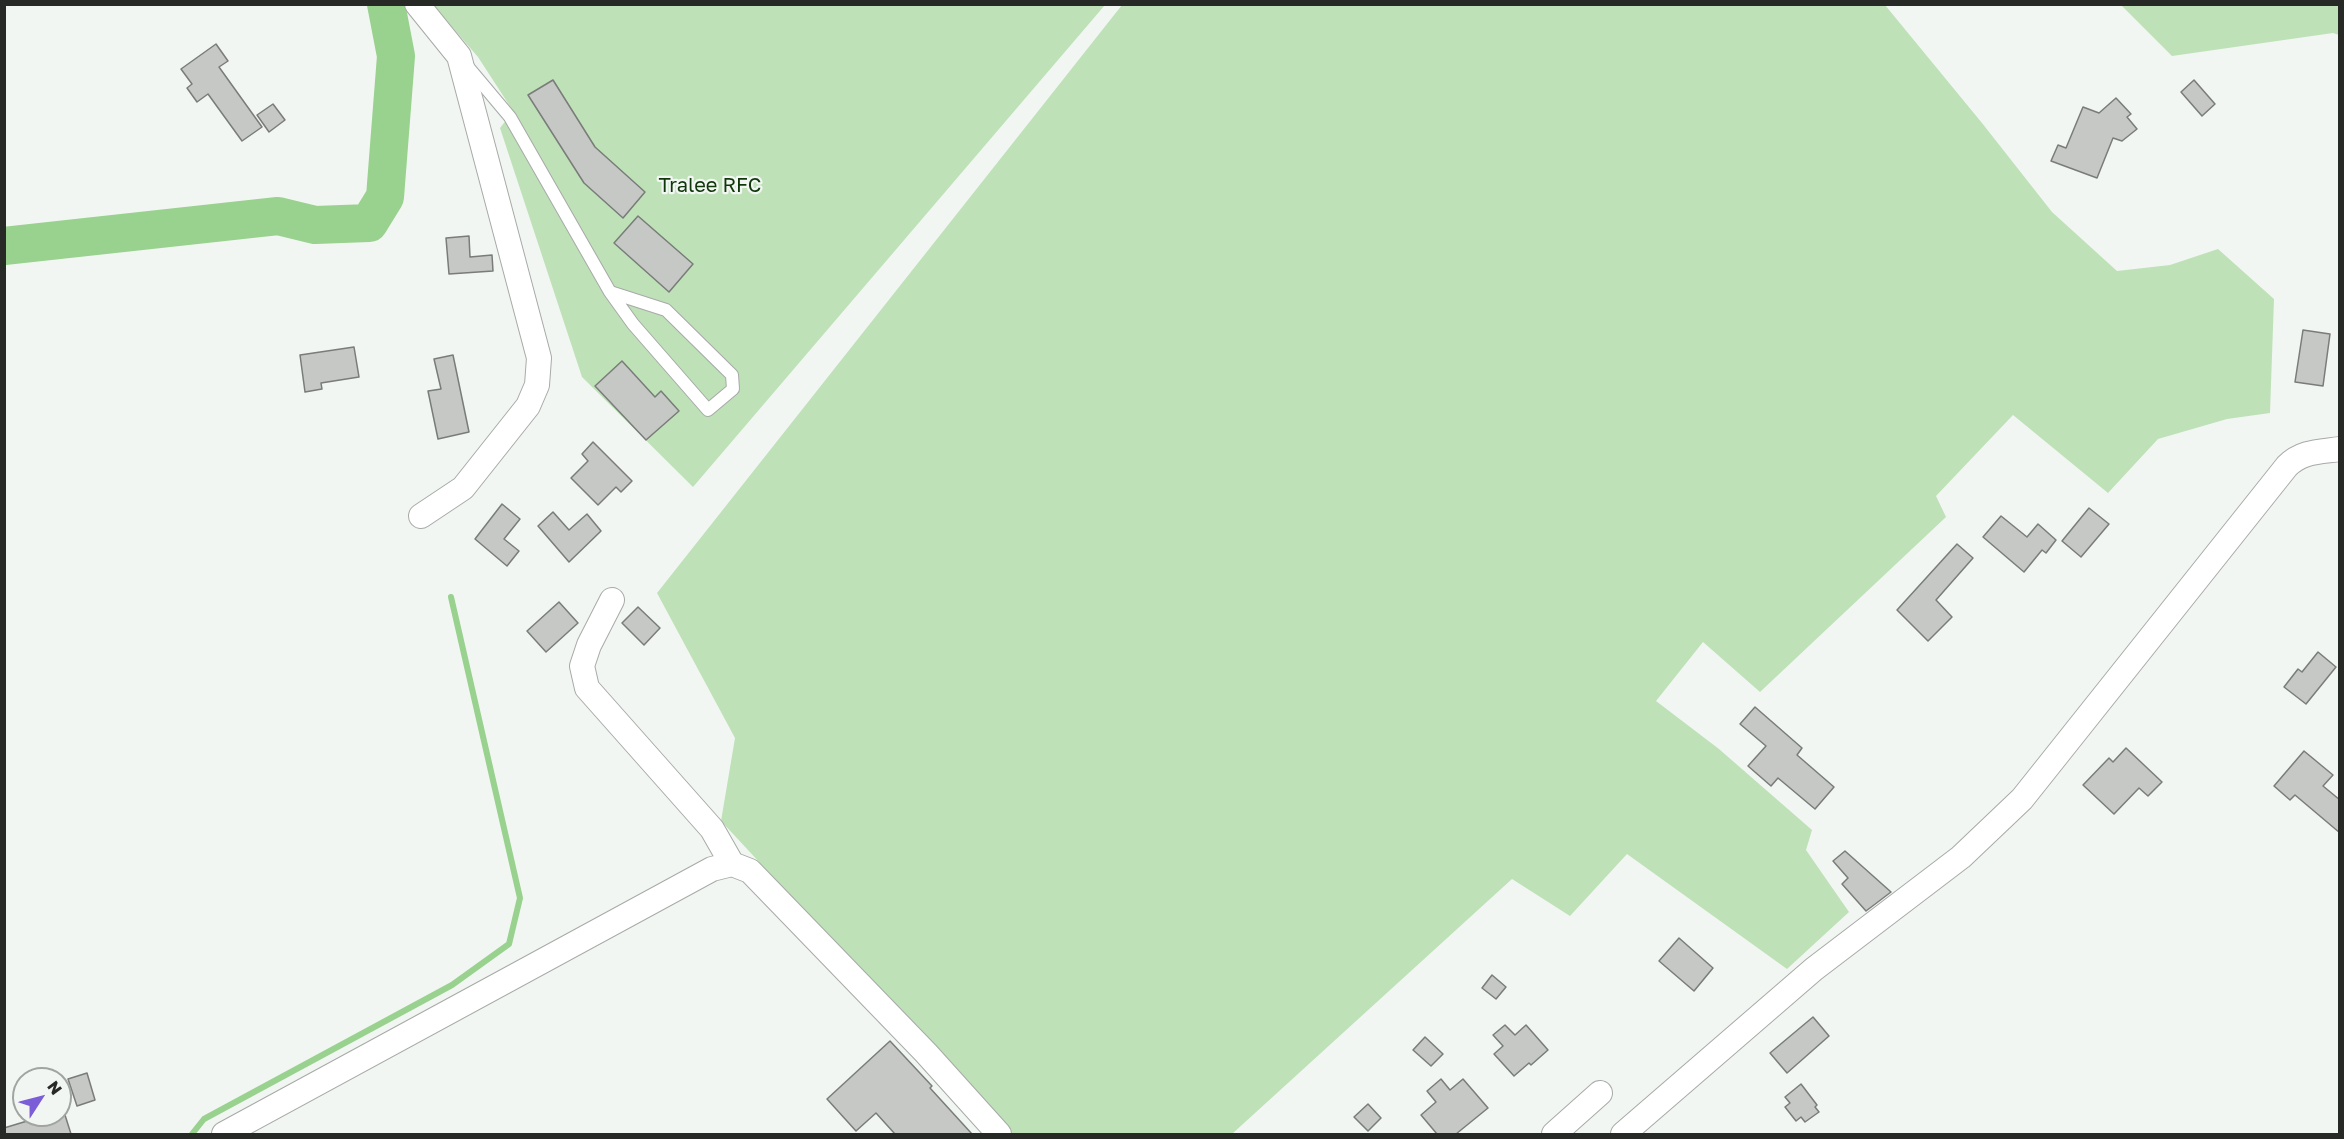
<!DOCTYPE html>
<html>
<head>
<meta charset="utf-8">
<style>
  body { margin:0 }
  #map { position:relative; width:2344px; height:1139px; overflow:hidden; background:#f2f6f2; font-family:"Golos Text",sans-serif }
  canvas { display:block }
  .frame { position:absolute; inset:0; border:6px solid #272927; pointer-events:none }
  .north { position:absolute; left:12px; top:1067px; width:60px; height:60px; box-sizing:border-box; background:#f2f6f2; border:2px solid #a1a4a1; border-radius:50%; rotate:54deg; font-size:16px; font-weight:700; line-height:24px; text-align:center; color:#272927 }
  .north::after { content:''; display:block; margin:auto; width:21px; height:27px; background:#7b5dd7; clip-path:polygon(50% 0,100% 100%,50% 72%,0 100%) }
</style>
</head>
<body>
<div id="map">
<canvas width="2344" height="1139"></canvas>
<div class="frame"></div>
<div class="north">N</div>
</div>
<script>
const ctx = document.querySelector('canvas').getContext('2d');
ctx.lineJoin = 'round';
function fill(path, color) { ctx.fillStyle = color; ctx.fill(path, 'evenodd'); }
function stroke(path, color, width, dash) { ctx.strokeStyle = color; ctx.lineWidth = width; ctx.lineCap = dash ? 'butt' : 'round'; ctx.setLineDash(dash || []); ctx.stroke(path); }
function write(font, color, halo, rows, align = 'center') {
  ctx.font = font + ' "Golos Text",sans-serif'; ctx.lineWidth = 4.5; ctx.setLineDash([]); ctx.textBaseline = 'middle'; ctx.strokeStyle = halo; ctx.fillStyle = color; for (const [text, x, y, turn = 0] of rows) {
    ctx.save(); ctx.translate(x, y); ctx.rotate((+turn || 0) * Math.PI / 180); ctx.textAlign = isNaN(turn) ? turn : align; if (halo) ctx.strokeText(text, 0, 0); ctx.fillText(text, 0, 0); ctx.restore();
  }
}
const green = new Path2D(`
  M433 5H1105L693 487 582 377 500 128 513 111 478 57Z
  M1122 5H1885L1982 123 2052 212 2117 271 2170 265 2218 249 2274 299 2270 413 2227 419 2158 439 2108 493 2013 415 1936 496 1946 517 1760 692 1703 642 1656 701 1719 749 1812 830 1806 850 1849 912 1787 969 1627 854 1570 916 1512 879 1232 1134H1012L721 821 735 738 657 593Z
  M2121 5H2339V35L2333 33 2172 56Z`);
const stream = new Path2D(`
  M192 1134 204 1119 452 985 509 944 520 898 451 597`);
const river = new Path2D(`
  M4 246 278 216 315 225 369 223 385 197 396 56 386 4`);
const building = new Path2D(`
  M216 44 228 61 219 67 262 127 242 141 208 94 197 102 187 88 192 84 181 69Z
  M553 80 595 147 645 192 623 218 584 183 528 95Z
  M2194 80 2215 104 2202 116 2181 92Z
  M2116 98 2131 114 2127 117 2137 129 2122 141 2113 138 2097 178 2051 161 2058 145 2066 148 2083 107 2099 113Z
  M273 104 285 120 269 132 257 115Z
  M638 216 693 264 669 292 614 243Z
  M469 236 470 257 492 255 493 271 449 274 446 238Z
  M2303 330 2330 334 2323 386 2295 382Z
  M354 347 359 377 321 383 322 389 305 392 300 355Z
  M453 355 469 432 438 439 428 391 441 389 434 359Z
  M622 361 655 397 661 391 679 411 646 440 595 386Z
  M593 442 632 481 621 492 616 487 598 505 571 478 588 461 582 454Z
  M502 504 520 519 504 539 519 551 507 566 475 539Z
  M2089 508 2109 524 2081 557 2062 541Z
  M553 512 569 530 587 514 601 531 569 562 538 526Z
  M2001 516 2027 537 2038 524 2056 540 2046 553 2042 550 2024 572 1983 537Z
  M1957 544 1973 558 1936 600 1952 617 1928 641 1897 610Z
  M559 602 578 623 546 652 527 631Z
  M638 607 660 628 644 645 622 623Z
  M2318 652 2336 667 2306 704 2284 687 2298 669 2302 672Z
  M1755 707 1802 748 1797 755 1834 787 1815 809 1778 778 1771 786 1748 766 1766 746 1740 724Z
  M2126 748 2162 782 2148 796 2139 788 2114 814 2083 785 2109 758 2113 762Z
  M2304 751 2333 775 2323 786 2340 800V833L2295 795 2290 800 2274 786Z
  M1845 851 1891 892 1866 911 1842 884 1848 878 1833 861Z
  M1679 938 1713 968 1694 991 1659 961Z
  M1492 975 1506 987 1496 999 1482 988Z
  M1813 1017 1829 1036 1787 1073 1770 1053Z
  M1505 1025 1515 1035 1526 1025 1548 1050 1531 1065 1529 1063 1514 1076 1494 1054 1503 1046 1493 1035Z
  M1425 1037 1443 1054 1431 1066 1413 1050Z
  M890 1041 932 1086 930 1088 972 1134H895L876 1113 856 1131 827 1099Z
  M87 1073 95 1100 77 1106 68 1079Z
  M1441 1079 1450 1090 1463 1079 1488 1108 1456 1134H1437L1421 1115 1436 1102 1427 1091Z
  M1801 1084 1817 1105 1815 1107 1819 1112 1805 1122 1801 1117 1796 1121 1785 1107 1790 1103 1785 1097Z
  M1368 1104 1381 1118 1368 1131 1354 1117Z
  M47 1115H65L71 1134H4V1128Z`);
const lane = new Path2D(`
  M468 67 510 117 610 292 666 310 732 375 733 389 708 410 633 324 610 292`);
const street = new Path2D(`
  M417 4 459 56 539 358 537 385 528 406 463 488 421 516
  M612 600 589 645 582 666 587 688 712 829 732 864
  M224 1134 712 869 732 864 750 871 926 1053 999 1134
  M1554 1134 1600 1093
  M1623 1134 1814 969 1961 857 2022 799 2287 466C2302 451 2319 452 2340 449`);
const parkNames = [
  ["Tralee RFC",710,186]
];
fill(green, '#bee1b8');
stroke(stream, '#98d28e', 6);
stroke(river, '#98d28e', 38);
fill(building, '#c5c8c4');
stroke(building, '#797c79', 1.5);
stroke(lane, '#a7aaa7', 14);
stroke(street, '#a7aaa7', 26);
stroke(lane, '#fff', 12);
stroke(street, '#fff', 24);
write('20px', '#103709', '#f2f6f2', parkNames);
</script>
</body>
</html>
